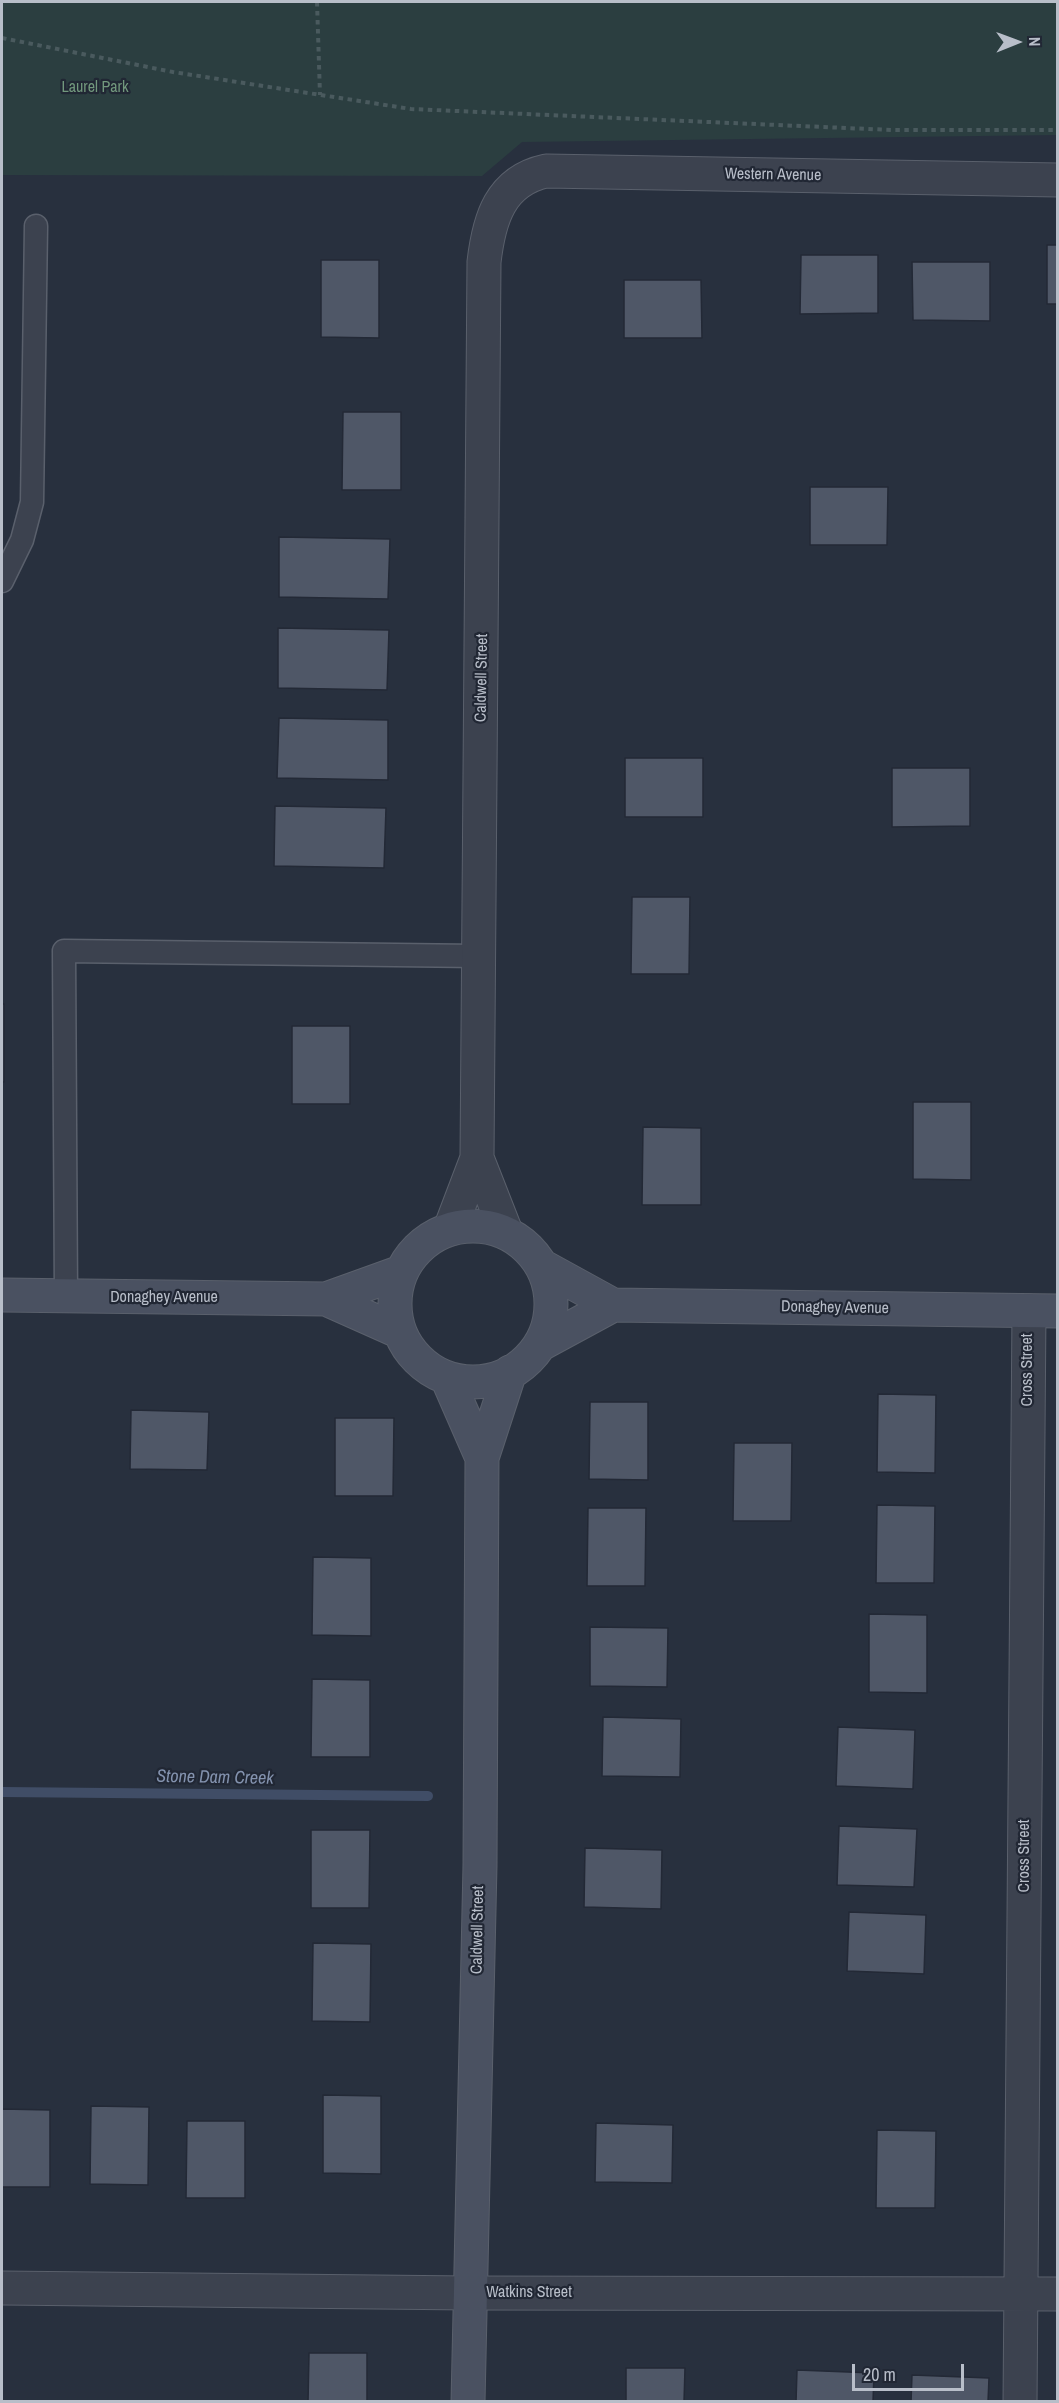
<!DOCTYPE html>
<html>
<head>
<meta charset="utf-8">
<style>
  body { margin:0 }
  #map { position:relative; width:1059px; height:2403px; overflow:hidden; background:#28303e; font-family:"Archivo Narrow",sans-serif }
  canvas { display:block }
  .frame { position:absolute; inset:0; border:3px solid #b8bec9; pointer-events:none }
  .north { position:absolute; left:987px; top:12px; width:60px; height:60px; -webkit-text-stroke:4px #212734; paint-order:stroke; rotate:89deg; font-size:16px; font-weight:700; line-height:24px; text-align:center; color:#b8bec9 }
  .north::after { content:''; display:block; margin:auto; width:21px; height:27px; background:#b8bec9; clip-path:polygon(50% 0,100% 100%,50% 72%,0 100%) }
  .scale { position:absolute; left:852px; top:2364px; width:112px; height:27px; box-sizing:border-box; border:3px solid #b8bec9; border-top:0; padding-left:8px; font-size:18px; line-height:21px; white-space:nowrap; color:#b8bec9; -webkit-text-stroke:4px #212734; paint-order:stroke }
</style>
</head>
<body>
<div id="map">
<canvas width="1059" height="2403"></canvas>
<div class="frame"></div>
<div class="north">N</div>
<div class="scale">20 m</div>
</div>
<script>
const ctx = document.querySelector('canvas').getContext('2d');
ctx.lineJoin = 'round';
function fill(path, color) { ctx.fillStyle = color; ctx.fill(path, 'evenodd'); }
function stroke(path, color, width, dash) { ctx.strokeStyle = color; ctx.lineWidth = width; ctx.lineCap = dash ? 'butt' : 'round'; ctx.setLineDash(dash || []); ctx.stroke(path); }
function write(font, color, halo, rows, align = 'center') {
  ctx.font = font + ' "Archivo Narrow",sans-serif'; ctx.lineWidth = 4.5; ctx.setLineDash([]); ctx.textBaseline = 'middle'; ctx.strokeStyle = halo; ctx.fillStyle = color; for (const [text, x, y, turn = 0] of rows) {
    ctx.save(); ctx.translate(x, y); ctx.rotate((+turn || 0) * Math.PI / 180); ctx.textAlign = isNaN(turn) ? turn : align; if (halo) ctx.strokeText(text, 0, 0); ctx.fillText(text, 0, 0); ctx.restore();
  }
}
const green = new Path2D(`
  M2 2H1057V135L522 142 482 176 2 175Z`);
const stream = new Path2D(`
  M2 1792 428 1796`);
const building = new Path2D(`
  M1047 245H1058V304H1047Z
  M801 255H878V313L800 314Z
  M321 260H379V338L321 337Z
  M912 262H990V321L913 320Z
  M624 280H701L702 338H624Z
  M343 412H401V490H342Z
  M810 487H888L887 545H810Z
  M279 537 390 539 388 599 279 597Z
  M278 628 389 630 387 690 278 688Z
  M279 718 388 720V780L277 778Z
  M625 758H703V817H625Z
  M892 768H970V826L892 827Z
  M275 806 386 808 384 868 274 866Z
  M632 897H690L689 974H631Z
  M2 1004H4V1082H2Z
  M292 1026H350V1104H292Z
  M913 1102H971V1180L913 1179Z
  M643 1127 701 1128V1205H642Z
  M878 1394 936 1395 935 1473 877 1472Z
  M590 1402H648V1480L589 1479Z
  M131 1410 209 1412 207 1470 130 1469Z
  M335 1418H394L393 1496H335Z
  M734 1443H792L791 1521H733Z
  M877 1505 935 1506 934 1583H876Z
  M588 1508H646L645 1586H587Z
  M313 1557 371 1558V1636L312 1635Z
  M869 1614 927 1615V1693L869 1692Z
  M590 1627 668 1628 667 1687 590 1686Z
  M312 1679 370 1680V1757H311Z
  M603 1717 681 1719 680 1777 602 1776Z
  M838 1727 915 1730 913 1789 836 1786Z
  M839 1826 917 1829 914 1887 837 1885Z
  M311 1830H370L369 1908H311Z
  M585 1848 662 1850 661 1909 584 1907Z
  M849 1912 926 1915 924 1974 847 1971Z
  M313 1943 371 1944 370 2022 312 2021Z
  M323 2095 381 2096V2174L323 2173Z
  M91 2106 149 2107 148 2185 90 2184Z
  M2 2109 50 2110V2187H2Z
  M187 2121H245V2198H186Z
  M596 2123 673 2125 672 2183 595 2182Z
  M877 2130 936 2131 935 2208H876Z
  M309 2353H367V2402H308Z
  M626 2368H685L684 2402H626Z
  M797 2370 874 2373 873 2402H796Z
  M912 2375 989 2378 988 2402H911Z`);
const path = new Path2D(`
  M317 2 320 95
  M2 38 173 72 411 109 892 130H1058`);
const lane = new Path2D(`
  M2 581 22 540 32 502 36 226
  M66 1297 64 951 478 956`);
const street = new Path2D(`
  M477 1158 506 1232
  M450 1229 477 1158 484 262C489 219 500 181 546 171L1058 180
  M2 2288 469 2293 1058 2294
  M1020 2402 1029 1311`);
const secondary = new Path2D(`
  M395 1304a78 78 0 1 1 156 0a78 78 0 1 1-156 0Z
  M542 1266 613 1305 1058 1311
  M2 1295 326 1299 401 1272
  M326 1299 400 1332
  M541 1344 613 1305
  M447 1378 482 1458
  M468 2402 480 1865 482 1458 510 1372`);
const parkNames = [
  ["Laurel Park",95,88]
];
const streetNames = [
  ["Western Avenue",773,175,1],
  ["Caldwell Street",482,678,-89],
  ["Donaghey Avenue",164,1298],
  ["Donaghey Avenue",835,1308,1],
  ["Cross Street",1028,1370,-90],
  ["Cross Street",1025,1856,-90],
  ["Caldwell Street",478,1930,-89],
  ["Watkins Street",529,2293]
];
const waterNames = [
  ["Stone Dam Creek",215,1778,1]
];
fill(green, '#2b3e40');
stroke(stream, '#404d66', 10);
fill(building, '#4f5767');
stroke(building, '#232936', 1.5);
stroke(lane, '#5a606c', 25);
stroke(street, '#5a606c', 35);
stroke(secondary, '#5a606c', 35);
stroke(path, '#4a5a5e', 4, [4.5, 4.5]);
stroke(lane, '#3c424f', 22);
stroke(street, '#3c424f', 33);
stroke(secondary, '#4a5161', 33);
write('16px', '#72987d', '#212734', parkNames);
write('16px', '#b8bec9', '#212734', streetNames);
write('italic 18px', '#8392ae', '#212734', waterNames);
</script>
</body>
</html>
